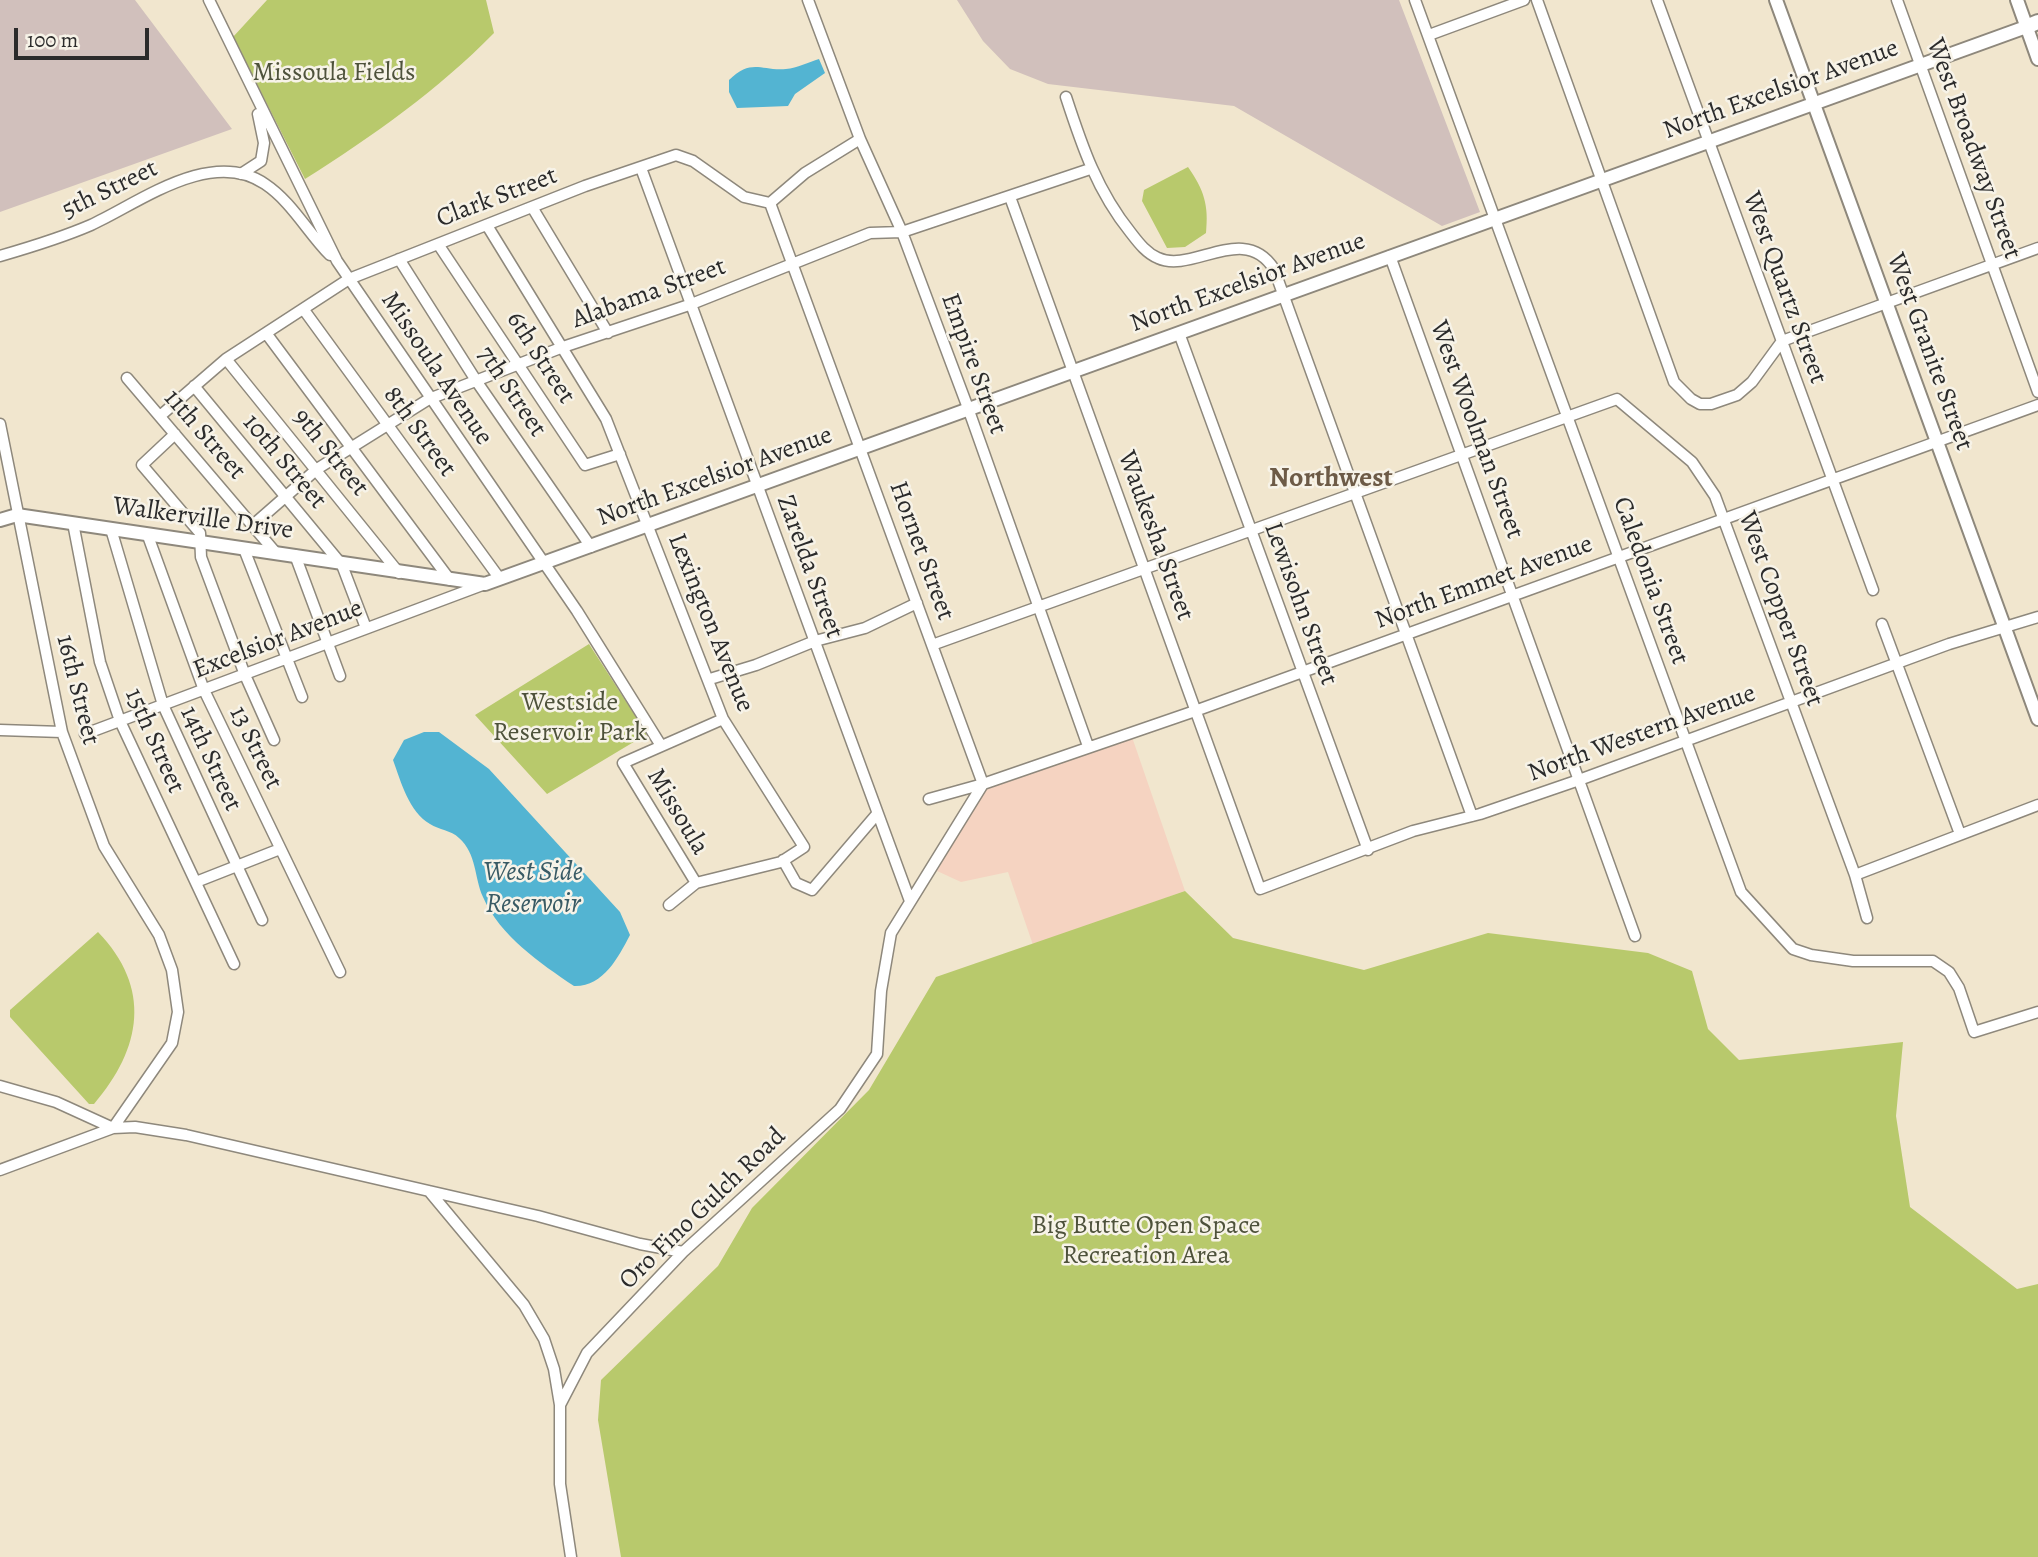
<!DOCTYPE html>
<html>
<head>
<meta charset="utf-8">
<style>
  body { margin:0 }
  #map { position:relative; width:2038px; height:1557px; overflow:hidden; background:#f1e6ce; font-family:Alegreya,serif }
  canvas { display:block }
  .scale { position:absolute; left:14px; top:28px; width:135px; height:32px; box-sizing:border-box; border:4px solid #2b2b2b; border-top:0; padding-left:9px; font-size:21px; line-height:24px; white-space:nowrap; color:#2b2b2b; -webkit-text-stroke:5px #f7f3e8; paint-order:stroke }
</style>
</head>
<body>
<div id="map">
<canvas width="2038" height="1557"></canvas>
<div class="scale">100 m</div>
</div>
<script>
const ctx = document.querySelector('canvas').getContext('2d');
ctx.lineJoin = 'round';
function fill(path, color) { ctx.fillStyle = color; ctx.fill(path, 'evenodd'); }
function stroke(path, color, width, dash) { ctx.strokeStyle = color; ctx.lineWidth = width; ctx.lineCap = dash ? 'butt' : 'round'; ctx.setLineDash(dash || []); ctx.stroke(path); }
function write(font, color, halo, rows, align = 'center') {
  ctx.font = font + ' Alegreya,serif'; ctx.lineWidth = 5; ctx.setLineDash([]); ctx.textBaseline = 'middle'; ctx.strokeStyle = halo; ctx.fillStyle = color; for (const [text, x, y, turn = 0] of rows) {
    ctx.save(); ctx.translate(x, y); ctx.rotate((+turn || 0) * Math.PI / 180); ctx.textAlign = isNaN(turn) ? turn : align; if (halo) ctx.strokeText(text, 0, 0); ctx.fillText(text, 0, 0); ctx.restore();
  }
}
const built = new Path2D(`
  M1132 737 1185 891 1033 945 1008 872 961 882 937 871 976 801 989 787Z`);
const industrial = new Path2D(`
  M0 0H135L232 129 0 212Z
  M957 0H1399L1480 212 1442 226 1234 106 1048 84 1010 69 983 41Z`);
const green = new Path2D(`
  M267 0H486L494 33C438 90 373 136 305 179L233 37Z
  M1188 167C1204 190 1209 205 1206 233L1185 247 1167 248 1142 201 1144 190Z
  M589 644 647 734 547 794 475 715Z
  M1185 891 1233 938 1364 970 1488 933 1648 953 1692 971 1708 1029 1739 1060 1903 1042 1896 1116 1910 1207 2017 1289 2038 1284V1557H621L598 1420 601 1380 718 1266 752 1208 869 1090 936 977Z
  M98 932C152 988 142 1048 94 1104H89L10 1017V1010Z`);
const water = new Path2D(`
  M819 59 825 73 795 94 788 106 737 108 729 92V80C752 58 760 71 786 69 797 68 809 62 819 59Z
  M424 732H439L489 769 620 912 630 935C618 958 603 987 574 986 540 963 500 936 483 897 474 877 477 854 459 838 451 830 439 830 430 824 409 812 401 782 393 760L404 740Z`);
const minor = new Path2D(`
  M209 0 337 261 577 611 660 744
  M808 0 860 139 902 232 968 408 1088 746
  M1415 0 1741 892 1793 949 1811 955 1853 961H1933L1949 972 1959 988 1974 1032 2038 1012
  M1537 0 1674 382 1691 399 1700 404H1711L1737 395 1752 382 1782 341 2038 248
  M1657 0 1873 590
  M1897 0 2038 392
  M1429 35 1524 0
  M1066 97C1082 146 1097 191 1131 233 1138 242 1146 253 1158 258 1192 274 1244 222 1274 269L1472 816
  M641 168 910 901
  M241 174 261 161 264 143 258 114
  M1010 197 1260 889 1413 831 1480 814 1579 780 1949 644 2038 617
  M532 207 608 333
  M488 227 606 419 723 719 804 847 781 862 696 883 669 905
  M438 244 585 465 620 454
  M0 256C31 247 61 238 91 225 139 203 211 147 265 184 292 202 308 233 330 255
  M1390 256 1635 936
  M399 259 477 382 591 547
  M304 310 500 579
  M266 333 450 580
  M1179 333 1368 850
  M226 359 399 573
  M127 378 276 553
  M194 386 342 565 366 628
  M160 416 226 359 349 279 585 186 676 155 693 161 744 197 770 203 805 173 860 139
  M0 424 62 732 104 846 159 935 172 970 178 1012 172 1043 113 1128 0 1170
  M175 434 142 465 200 533 201 557 245 675 274 740
  M73 523 100 662 120 721 234 964
  M253 525 317 469 429 399 563 347 689 305 870 233 902 232 1090 169
  M111 529 163 705 262 920
  M148 536 204 690 340 972
  M244 549 302 697
  M295 555 340 676
  M1882 624 1960 834
  M932 645 1617 399 1692 462 1715 496 1855 875 1867 918
  M710 679 756 665 815 641 865 628 917 603
  M0 730 62 732
  M85 734 485 584
  M929 799 983 784 1195 711 2038 405
  M783 860 796 883 812 890 877 814
  M1855 875 2038 805
  M196 882 280 849
  M696 883 623 763 723 719
  M0 1086 56 1102 113 1128 135 1127 186 1135 429 1191 524 1305 544 1339 554 1369 560 1405
  M429 1191 538 1216 640 1244 683 1252
  M571 1557 560 1484V1405L587 1353 683 1252 840 1109 877 1054 881 991 891 933 983 784 770 203`);
const tertiary = new Path2D(`
  M1776 0 2038 719
  M2017 0 2038 59
  M0 520 17 515 485 584 2026 27`);
const secondary = new Path2D(`
  M2026 27 2038 22`);
const parkNames = [
  ["Missoula Fields",334,74],
  ["Westside",570,704],
  ["Reservoir Park",570,734],
  ["Big Butte Open Space",1146,1227],
  ["Recreation Area",1146,1257]
];
const streetNames = [
  ["North Excelsior Avenue",1781,90,-20],
  ["West Broadway Street",1973,149,70],
  ["5th Street",110,190,-26],
  ["Clark Street",497,198,-21],
  ["North Excelsior Avenue",1248,283,-20],
  ["West Quartz Street",1784,288,70],
  ["Alabama Street",649,294,-20],
  ["West Granite Street",1929,352,70],
  ["6th Street",540,358,57],
  ["Empire Street",973,364,70],
  ["Missoula Avenue",436,369,56],
  ["7th Street",511,392,56],
  ["West Woolman Street",1476,430,70],
  ["8th Street",419,432,54],
  ["11th Street",204,435,49],
  ["9th Street",330,453,51],
  ["10th Street",284,462,50],
  ["North Excelsior Avenue",715,477,-20],
  ["Walkerville Drive",203,519,8],
  ["Waukesha Street",1155,536,70],
  ["Hornet Street",921,551,70],
  ["Zarelda Street",809,567,70],
  ["Caledonia Street",1650,581,70],
  ["North Emmet Avenue",1484,583,-20],
  ["Lewisohn Street",1300,604,70],
  ["West Copper Street",1780,609,70],
  ["Lexington Avenue",710,623,68],
  ["Excelsior Avenue",278,640,-21],
  ["16th Street",77,690,76],
  ["North Western Avenue",1642,734,-20],
  ["15th Street",154,741,66],
  ["13 Street",255,748,64],
  ["14th Street",210,759,65],
  ["Missoula",677,812,59],
  ["Oro Fino Gulch Road",703,1209,-44]
];
const neighbourhoodNames = [
  ["Northwest",1331,479]
];
const waterNames = [
  ["West Side",533,873],
  ["Reservoir",533,905]
];
fill(built, '#f5d3c1');
fill(industrial, '#d1c0bc');
fill(green, '#b8c96c');
fill(water, '#53b4d2');
stroke(minor, '#8e887c', 13);
stroke(tertiary, '#8e887c', 16);
stroke(secondary, '#8e887c', 18);
stroke(minor, '#fff', 10);
stroke(tertiary, '#fff', 12);
stroke(secondary, '#fff', 14);
write('26px', '#4e523b', '#f7f3e8', parkNames);
write('26px', '#2b2b2b', '#f7f3e8', streetNames);
write('bold 28px', '#6d5b47', '#f7f3e8', neighbourhoodNames);
write('italic 28px', '#395b65', '#f7f3e8', waterNames);
</script>
</body>
</html>
